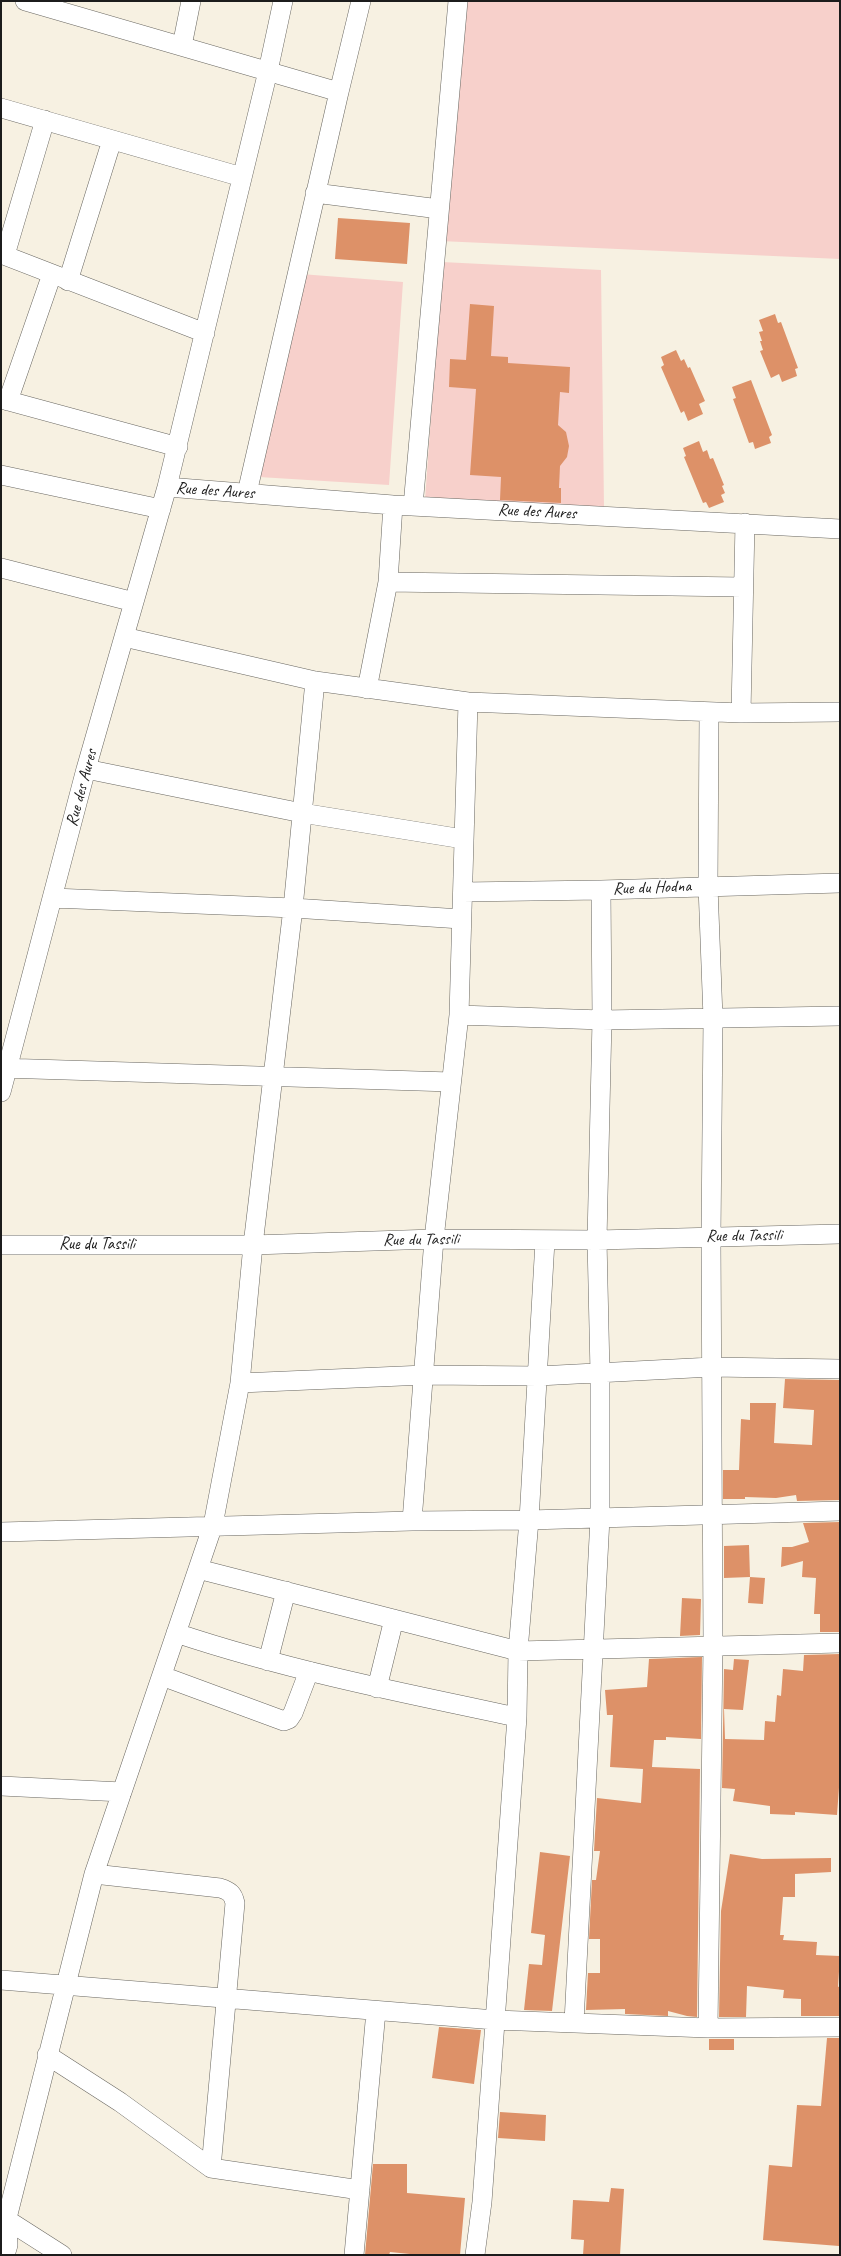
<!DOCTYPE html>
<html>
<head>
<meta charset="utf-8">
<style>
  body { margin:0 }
  #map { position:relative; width:841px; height:2256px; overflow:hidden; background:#f7f1e2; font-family:Caveat,sans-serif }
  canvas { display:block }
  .frame { position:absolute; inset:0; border:2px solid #1c1c1c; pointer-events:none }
</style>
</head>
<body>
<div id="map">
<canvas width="841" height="2256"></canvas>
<div class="frame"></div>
</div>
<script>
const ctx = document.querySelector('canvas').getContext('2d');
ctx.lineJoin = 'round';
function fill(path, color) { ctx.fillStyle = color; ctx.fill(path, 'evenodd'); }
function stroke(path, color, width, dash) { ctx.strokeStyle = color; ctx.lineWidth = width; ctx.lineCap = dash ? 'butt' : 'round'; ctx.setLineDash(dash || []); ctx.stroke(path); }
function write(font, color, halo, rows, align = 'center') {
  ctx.font = font + ' Caveat,sans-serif'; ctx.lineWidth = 3.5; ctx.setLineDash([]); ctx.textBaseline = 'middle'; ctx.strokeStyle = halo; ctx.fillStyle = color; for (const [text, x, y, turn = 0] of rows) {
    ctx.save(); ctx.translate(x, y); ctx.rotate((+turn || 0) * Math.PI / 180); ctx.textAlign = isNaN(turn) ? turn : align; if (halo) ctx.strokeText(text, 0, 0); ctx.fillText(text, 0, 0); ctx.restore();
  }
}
const built = new Path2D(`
  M464 1H840V259L440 241Z
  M442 262 601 270 604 508 425 500Z
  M301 274 403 282 389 485 259 477Z`);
const building = new Path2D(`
  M338 218 410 223 407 264 335 259Z
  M470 304 494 306 491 356 508 357V363L570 367 569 393 560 392 558 425 566 432 569 446 567 457 560 466 559 488H561V503L500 500 501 477 470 475 476 389 449 387 450 359 466 360Z
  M775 314 778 323 781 322 798 368 795 369 797 376 782 382 779 374 771 378 760 351 763 350 760 341H762L759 332 763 331 759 320Z
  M676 350 681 361 684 359 688 368 690 367 705 401 699 404 703 414 688 421 684 411 681 413 661 367 664 365 661 357Z
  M751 380 772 435 769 437 771 443 755 449 753 442 749 443 733 399 736 398 732 387Z
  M699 441 703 452 707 450 710 459 713 458 724 485 722 486 725 493 721 495 724 502 709 508 706 502 703 503 684 457 686 456 683 448Z
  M785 1379 840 1380V1500L797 1501 796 1495 776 1498 745 1497V1499H723V1470H739L741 1419 750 1420V1403H776L774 1443 812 1445 814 1410 783 1408Z
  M840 1522V1632H820V1614H814L816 1578 802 1577 803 1561 781 1567 782 1547H792L809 1542 803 1523Z
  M749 1545 750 1577 724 1578V1546Z
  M750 1577 765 1578 763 1604 748 1603Z
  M682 1598 701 1599 700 1635 680 1636Z
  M840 1654V1774L837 1815 795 1812V1815L770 1814V1806L733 1801 735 1789 722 1788 724 1669 733 1670 734 1659 749 1660 743 1710 724 1709 725 1739 764 1740 765 1721 775 1722 777 1695 781 1696 783 1669 803 1671 804 1655Z
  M702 1657 701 1739 666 1737V1740H654L652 1767 700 1769 697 2017 687 2016 668 2011V2016L625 2014V2009L586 2010 588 1973H600V1939H589L592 1880H596L600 1851H594L597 1798 641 1803 643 1769 610 1767 613 1715H607L605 1690 647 1687 649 1659Z
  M540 1852 570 1856 552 2011 524 2010 529 1964 542 1965 545 1935 531 1933Z
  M730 1854 762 1859 831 1858V1872L795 1874V1897H783L780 1935H784L783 1940 817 1942 816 1955 840 1956 838 1987 840 1986V2016H801V1999L783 1998 784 1990 747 1986 746 2017H719L721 1911Z
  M439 2027 481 2030 474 2084 432 2078Z
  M827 2038H840L839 2246 763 2240 769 2165 792 2167 797 2105 821 2106Z
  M709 2039H734V2050H709Z
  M500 2112 546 2115 545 2141 498 2138Z
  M373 2164H407V2193L465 2198 460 2255H420L390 2252 389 2255H365Z
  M611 2188 624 2189 620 2255H583L584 2240 571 2239 573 2200 609 2202Z`);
const street = new Path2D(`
  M25 1 339 92 247 493
  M182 46 191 1
  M339 92 361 1
  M1 108 242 177
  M315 193 439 209
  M1 254 205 333
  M5 255 45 120
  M68 281 112 140
  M1 399 178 447
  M8 401 52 274
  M1 475 161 509
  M167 487 268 71 283 1
  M413 506 458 1
  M1 568 134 602
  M388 582 742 587
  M124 637 315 681 468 702 741 713 840 712
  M367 689 388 582 393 505
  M741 713 745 523
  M86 769 302 813 463 839
  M463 892 601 890 840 883
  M53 898 293 908 461 919
  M459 1015 602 1020 840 1016
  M1 1068 451 1082
  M1 1092 86 769 167 487 393 505 840 529
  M1 1245H253L434 1239 597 1240 840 1234
  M240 1383 425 1375 538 1376 712 1367 840 1369
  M412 1521 434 1239 459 1015 468 702
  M1 1532 412 1521 529 1520 840 1511
  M198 1569 518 1651 840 1643
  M176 1633C287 1670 402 1693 517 1717
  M268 1661 286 1591
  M162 1676 284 1721 289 1719 293 1713 309 1671
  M377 1688 394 1619
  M1 1786 122 1792
  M94 1874 220 1888C230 1891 233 1894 235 1903L211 2168
  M1 1980 495 2020 708 2028 840 2027
  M574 2022 600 1518V1373L597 1240 602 1020 601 890
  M708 2028 713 1645 711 1237 713 1018 708 886 709 712
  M47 2055 120 2102 211 2168 360 2190
  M1 2216 62 2255
  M5 2255 8 2245 7 2218 94 1874 213 1525 240 1383 253 1245 293 908 315 681
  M354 2255 376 2011
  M475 2255 482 2202 517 1717 518 1651 529 1520 545 1241`);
const streetNames = [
  ["Rue des Aures",215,491,4],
  ["Rue des Aures",537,512,3],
  ["Rue des Aures",82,788,-75],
  ["Rue du Hodna",652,888,-2],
  ["Rue du Tassili",744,1236,-1],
  ["Rue du Tassili",421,1240,-1],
  ["Rue du Tassili",97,1245]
];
fill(built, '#f7d0cb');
fill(building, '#dd9168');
stroke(street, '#696761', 20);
stroke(street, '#fff', 19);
write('17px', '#1c1c1c', '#fff', streetNames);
</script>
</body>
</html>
